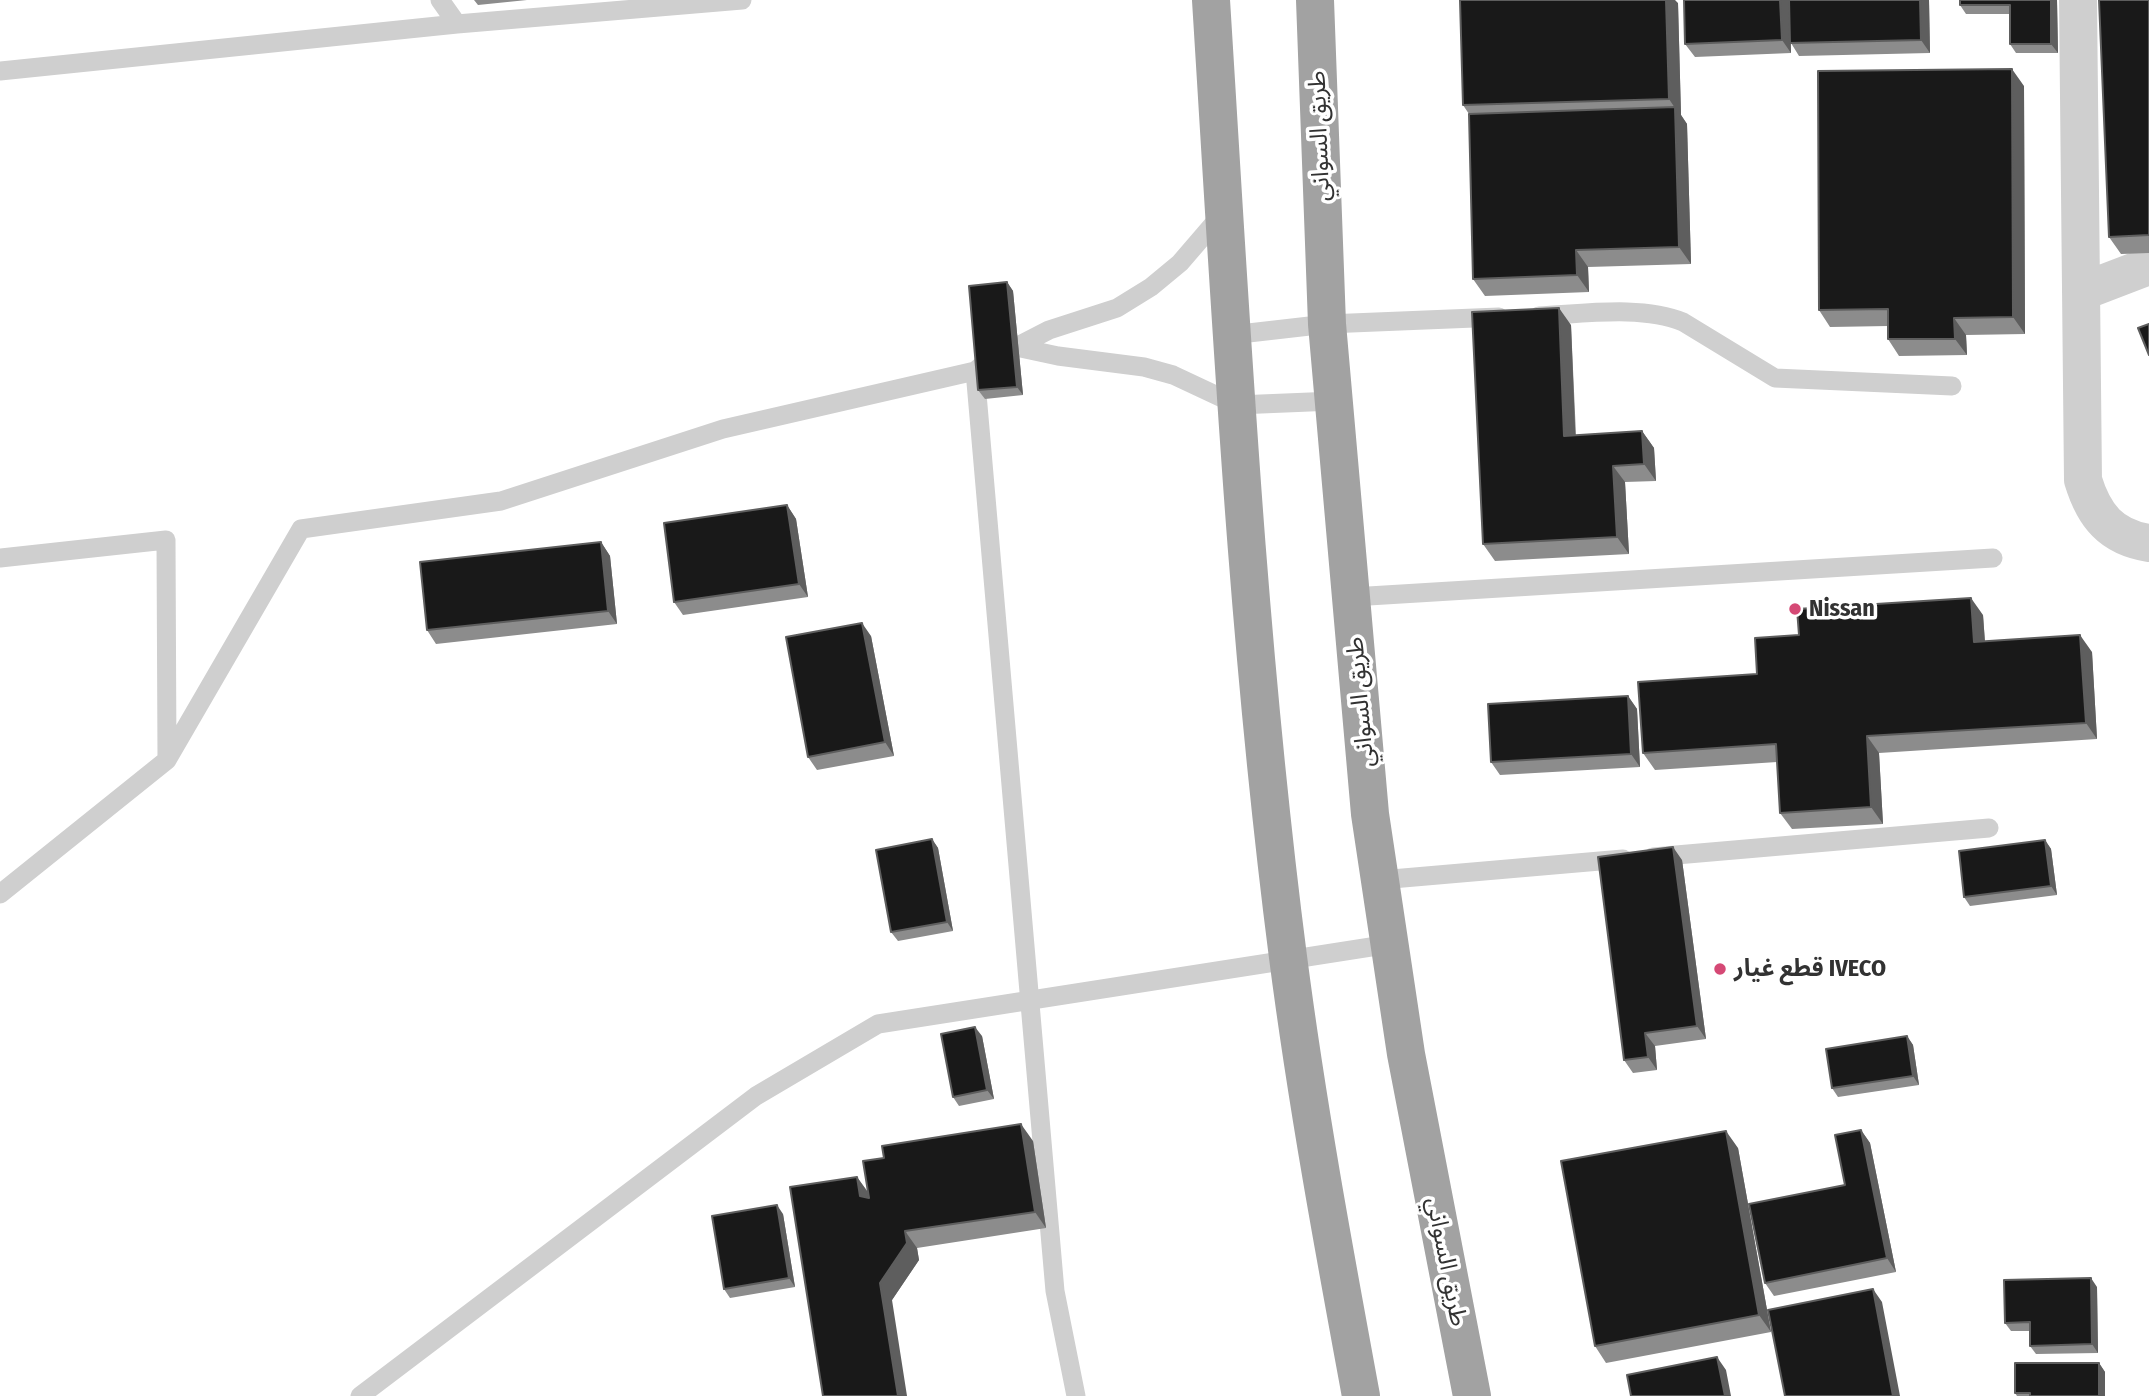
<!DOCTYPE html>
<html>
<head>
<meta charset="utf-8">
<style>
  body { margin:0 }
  canvas { display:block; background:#fff }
</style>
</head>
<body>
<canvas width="2149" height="1396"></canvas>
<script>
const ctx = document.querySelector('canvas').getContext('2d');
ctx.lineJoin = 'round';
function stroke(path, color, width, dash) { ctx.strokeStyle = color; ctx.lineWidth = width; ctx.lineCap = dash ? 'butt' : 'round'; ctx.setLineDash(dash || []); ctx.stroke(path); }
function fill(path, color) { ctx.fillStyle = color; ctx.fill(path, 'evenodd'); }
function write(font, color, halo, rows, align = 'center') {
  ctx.font = font + ' "Fira Sans Condensed","Noto Sans Arabic",sans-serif'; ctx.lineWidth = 7; ctx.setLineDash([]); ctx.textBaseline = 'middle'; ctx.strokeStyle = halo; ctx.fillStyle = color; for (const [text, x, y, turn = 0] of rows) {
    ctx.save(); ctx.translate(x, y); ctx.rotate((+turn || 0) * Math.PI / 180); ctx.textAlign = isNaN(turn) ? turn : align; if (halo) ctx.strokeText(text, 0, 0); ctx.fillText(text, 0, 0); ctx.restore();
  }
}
const service = new Path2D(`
  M440 0 457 24
  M0 71 457 24 742 0
  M1539 316C1583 314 1642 305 1683 322L1775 378 1952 386
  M1231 335 1327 324 1499 317
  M1016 347 1058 356 1144 367 1173 375 1237 405 1334 401
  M975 371 1055 1291 1076 1396
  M0 558 166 540 167 760
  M1352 597 1993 558
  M1653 857 1989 828
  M1380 880 1623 859
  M0 894 167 760 301 529 501 501 723 429 975 371 998 352 1016 347 1049 330 1117 308 1151 287 1180 263 1223 213
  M360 1396 756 1096 878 1024 1390 944`);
const minor = new Path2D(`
  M2078 0 2083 480C2094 516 2111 537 2149 543
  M2081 292 2149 266`);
const trunk = new Path2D(`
  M1211 0C1231 319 1247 640 1288 957 1307 1104 1334 1250 1361 1396
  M1315 0 1327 324 1370 814 1406 1054 1472 1396`);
const wall = new Path2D(`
  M474 0H527L478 5Z
  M1929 0 1930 53 1799 56 1791 43V53L1695 57 1685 44Z
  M2057 0 2058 53H2016L2010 44V14H1966L1960 5Z
  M2149 0V253L2121 254 2109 237Z
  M1678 3 1681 115 1687 124 1691 264 1588 267 1589 292 1485 296 1473 279 1469 114 1463 105Z
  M2024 86 2025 334 1966 335 1967 355 1899 356 1888 339V326L1830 327 1819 310Z
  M1007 282 1013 291 1023 395 985 399 978 390Z
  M1571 325 1576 435 1642 431 1654 448 1656 481 1625 482 1629 554 1495 561 1483 544Z
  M787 505 796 519 808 597 683 615 674 602Z
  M601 542 610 556 617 624 436 644 427 630Z
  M1983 615 1985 641 2092 652 2097 739 1879 753 1883 824 1792 829 1780 813 1777 762 1655 770 1643 753 1757 674 1799 635Z
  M871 636 894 756 817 770 808 757Z
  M1628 696 1637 709 1640 767 1500 775 1491 762Z
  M932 839 938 848 953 931 898 941 891 932Z
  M2045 840 2051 849 2057 895 1970 906 1964 897Z
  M1682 860 1706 1039 1655 1046 1657 1070 1633 1073 1624 1060Z
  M982 1036 994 1099 959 1106 953 1097Z
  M1907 1036 1913 1045 1919 1085 1838 1097 1832 1088Z
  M1861 1130 1870 1143 1896 1272 1774 1296 1765 1283 1845 1185Z
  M1033 1141 1046 1228 917 1248 919 1260 892 1300 857 1177 868 1192Z
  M1738 1148 1771 1332 1606 1363 1595 1346Z
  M783 1214 795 1287 730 1298 724 1289Z
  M2097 1287 2098 1353 2036 1354 2030 1346V1331H2011L2005 1323Z
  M2099 1363 2105 1372V1396H2017L2015 1393Z`);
const shadedWall = new Path2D(`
  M1666 0H1675L1678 3 1681 115 1687 124 1691 264 1679 247 1675 108 1669 99Z
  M1780 0H1789L1791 53 1782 40Z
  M1920 0H1929L1930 53 1921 40Z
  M2051 0H2057L2058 53 2051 44Z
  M2012 69 2024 86 2025 334 2013 317Z
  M1576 250 1588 267 1589 292 1577 275Z
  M1007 282 1013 291 1023 395 1017 387Z
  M1559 308 1571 325 1576 452 1564 436Z
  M1954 318 1966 335 1967 355 1955 339Z
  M1642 431 1654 448 1656 481 1644 464Z
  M1613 466 1625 482 1629 554 1617 537Z
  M787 505 796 519 808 597 799 584Z
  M601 542 610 556 617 624 608 611Z
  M1971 598 1983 615 1986 658 1974 642Z
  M862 623 871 636 894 756 885 742Z
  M2080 635 2092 652 2097 739 2086 723Z
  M1628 696 1637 709 1640 767 1631 754Z
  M1867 736 1879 753 1883 824 1871 807Z
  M932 839 938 848 953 931 947 922Z
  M2045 840 2051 849 2057 895 2051 886Z
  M1673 847 1682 860 1706 1039 1697 1026Z
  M975 1027 982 1036 994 1099 987 1090Z
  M1645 1033 1655 1046 1657 1070 1648 1057Z
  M1907 1036 1913 1045 1919 1085 1913 1076Z
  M1021 1124 1033 1141 1046 1228 1035 1212Z
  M1861 1130 1870 1143 1896 1272 1887 1258Z
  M1726 1131 1738 1148 1771 1332 1759 1315Z
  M857 1177 869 1194 872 1213 860 1196Z
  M777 1205 783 1214 795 1287 789 1278Z
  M905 1231 917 1248 919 1260 892 1300 907 1396H898L880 1283Z
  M2091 1278 2097 1287 2098 1353 2092 1344Z
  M1873 1289 1882 1302 1900 1396H1893Z
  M1717 1357 1726 1370 1731 1396H1725Z
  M2099 1363 2105 1372V1396H2099Z`);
const building = new Path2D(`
  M1460 0H1666L1669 99 1463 105Z
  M1684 0H1780L1782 40 1685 44Z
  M1789 0H1920L1921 40 1790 43Z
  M1960 0H2051V44H2010V5H1960Z
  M2099 0H2149V235L2109 237Z
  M2012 69 2013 317 1954 318 1955 339H1888V309L1819 310 1818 71Z
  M1675 107 1679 247 1576 250 1577 275 1473 279 1469 114Z
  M1007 282 1017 387 978 390 969 286Z
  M1559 308 1564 436 1642 431 1644 464 1613 466 1617 537 1483 544 1472 312Z
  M2149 324V355L2138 328Z
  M787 505 799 584 674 602 664 523Z
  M601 542 608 611 427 630 420 562Z
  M1971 598 1974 642 2080 635 2086 723 1867 736 1871 807 1780 813 1776 744 1643 753 1638 682 1757 674 1755 638 1799 635 1797 609Z
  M862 623 885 742 808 757 786 637Z
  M1628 696 1631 754 1491 762 1488 704Z
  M932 839 947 922 891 932 876 850Z
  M2045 840 2051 886 1964 897 1959 851Z
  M1673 847 1697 1026 1645 1033 1648 1057 1624 1060 1598 857Z
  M975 1027 987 1090 953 1097 941 1034Z
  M1907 1036 1913 1076 1832 1088 1826 1049Z
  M1021 1124 1035 1212 905 1231 907 1243 880 1283 898 1396H823L790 1187 857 1177 860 1196 869 1198 863 1161 884 1158 882 1146Z
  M1861 1130 1887 1258 1765 1283 1749 1204 1845 1185 1835 1135Z
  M1726 1131 1759 1315 1595 1346 1561 1161Z
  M777 1205 789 1278 724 1289 712 1216Z
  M2091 1278 2092 1344 2030 1346V1322L2005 1323 2004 1280Z
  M1873 1289 1893 1396H1785L1768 1310Z
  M1717 1357 1725 1396H1631L1627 1375Z
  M2015 1363H2099V1396H2030V1393H2015Z`);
const markers = [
  [1795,609,7,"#d54975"],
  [1720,969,7,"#d54975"]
];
const streetNames = [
  ["طريق السواني",1320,136,-92],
  ["طريق السواني",1361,702,-95],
  ["طريق السواني",1446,1262,79]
];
const poiNames = [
  ["Nissan",1809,609],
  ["قطع غيار IVECO",1734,969]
];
stroke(service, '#cfcfcf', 19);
stroke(minor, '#cfcfcf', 38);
stroke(trunk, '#a2a2a2', 38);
fill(wall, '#8c8c8c');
fill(shadedWall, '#5e5e5e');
fill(building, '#191919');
stroke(building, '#5e5e5e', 2);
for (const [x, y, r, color] of markers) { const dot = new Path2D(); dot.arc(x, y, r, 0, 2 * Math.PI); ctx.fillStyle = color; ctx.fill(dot); stroke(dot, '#fff', 2.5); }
write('24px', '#323232', '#fff', streetNames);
write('bold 24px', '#323232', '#fff', poiNames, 'left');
</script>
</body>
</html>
